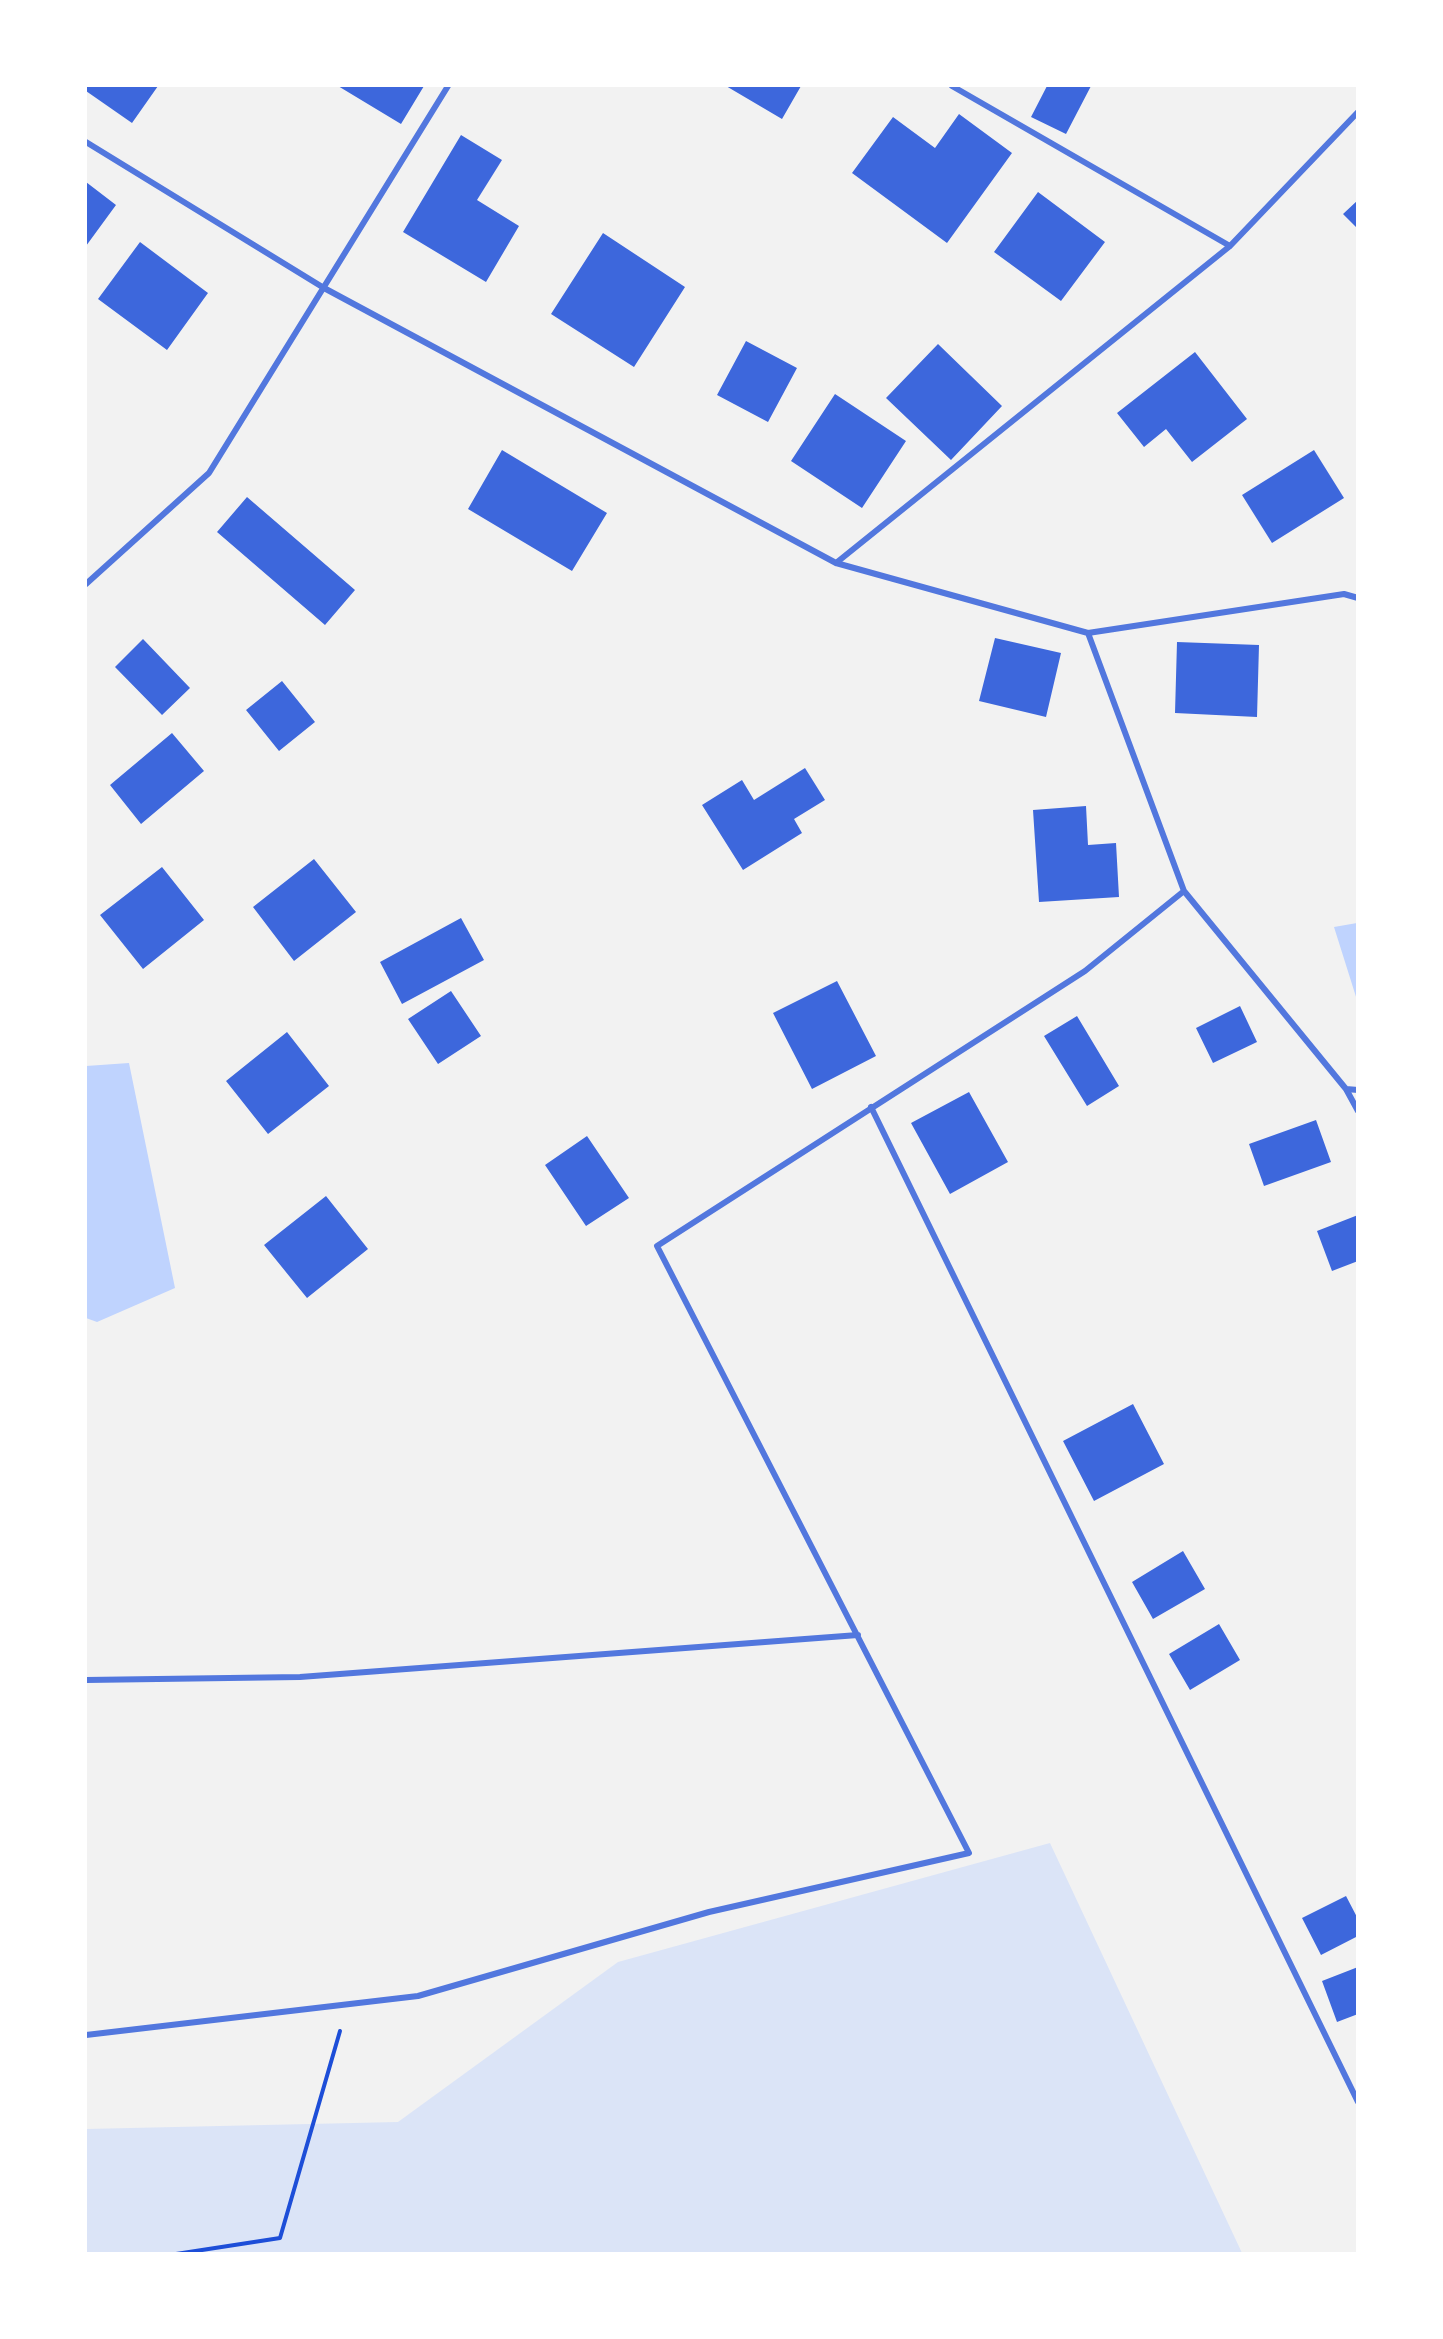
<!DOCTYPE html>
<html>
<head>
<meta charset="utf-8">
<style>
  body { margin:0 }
  #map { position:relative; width:1443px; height:2339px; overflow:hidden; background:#f2f2f2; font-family:Bitter,serif }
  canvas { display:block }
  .frame { position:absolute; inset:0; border:87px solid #fff; pointer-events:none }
</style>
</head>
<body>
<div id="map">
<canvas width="1443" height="2339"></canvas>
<div class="frame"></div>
</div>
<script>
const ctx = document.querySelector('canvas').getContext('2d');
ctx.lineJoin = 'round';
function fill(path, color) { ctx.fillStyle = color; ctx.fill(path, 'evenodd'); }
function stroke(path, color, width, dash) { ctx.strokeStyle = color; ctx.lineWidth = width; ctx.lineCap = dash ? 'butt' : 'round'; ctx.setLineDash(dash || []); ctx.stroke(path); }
const green = new Path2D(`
  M1050 1843 1242 2253H86V2129L398 2122 618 1962Z`);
const water = new Path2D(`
  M1357 923H1358L1357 1000 1334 927Z
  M129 1063 175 1288 97 1322 86 1318V1066Z`);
const building = new Path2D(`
  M86 86H158L132 123 86 91Z
  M338 86H424L401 124Z
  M726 86H801L782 119Z
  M1047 86H1091L1066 134 1031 117Z
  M959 114 1012 153 947 243 852 173 893 117 935 148Z
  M461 135 502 160 477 200 519 226 486 282 403 232Z
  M86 182 116 205 86 246Z
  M1038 192 1105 242 1061 301 994 252Z
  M1358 200V229L1343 214Z
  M603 233 685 287 634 367 551 314Z
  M140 242 208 293 167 350 98 299Z
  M746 341 797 368 768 422 717 395Z
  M938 344 1002 406 951 460 886 398Z
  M1195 352 1247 419 1192 462 1166 429 1144 447 1117 413Z
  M835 394 906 441 862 508 791 461Z
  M502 450 607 513 572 571 468 509Z
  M1314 450 1344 498 1272 543 1242 495Z
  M247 497 355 590 325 625 217 532Z
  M995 638 1061 653 1046 717 979 701Z
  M143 639 190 688 162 715 115 667Z
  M1177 642 1259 645 1257 717 1175 713Z
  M282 681 315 722 279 751 246 710Z
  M172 733 204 771 141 824 110 785Z
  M805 768 825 800 794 819 802 833 743 870 702 805 742 780 754 800Z
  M1086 806 1088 845 1116 843 1119 897 1039 902 1033 810Z
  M314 859 356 912 294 961 253 907Z
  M162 867 204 920 143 969 100 915Z
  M461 918 484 960 402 1004 380 962Z
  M837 981 876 1056 812 1089 773 1013Z
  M451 991 481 1036 438 1064 408 1019Z
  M1240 1006 1257 1042 1213 1063 1196 1028Z
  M1077 1016 1119 1086 1087 1106 1044 1036Z
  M287 1032 329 1086 268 1134 226 1081Z
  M969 1092 1008 1162 950 1194 911 1123Z
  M1316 1120 1331 1162 1264 1186 1249 1144Z
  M587 1136 629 1198 586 1226 545 1165Z
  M326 1196 368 1249 307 1298 264 1245Z
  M1358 1215V1261L1332 1271 1317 1231Z
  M1133 1404 1164 1464 1094 1501 1063 1441Z
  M1183 1551 1205 1589 1153 1619 1132 1582Z
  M1219 1624 1240 1660 1190 1690 1169 1654Z
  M1346 1896 1358 1919V1936L1321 1955 1302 1918Z
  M1358 1967V2014L1337 2022 1322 1981Z`);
const path = new Path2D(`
  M176 2254 280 2238 340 2031`);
const minor = new Path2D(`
  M952 86 1230 246
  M86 142 324 288 836 563 1088 633 1344 594 1358 598
  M836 563 1230 246 1358 112
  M86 584 209 473 448 86
  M1088 633 1184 891 1346 1089 1358 1111
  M1346 1089 1358 1090
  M871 1107 1358 2102
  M86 1680 300 1677 858 1635
  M86 2035 418 1996 709 1912 969 1853 657 1246 1085 971 1184 891`);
fill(green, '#dbe4f7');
fill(water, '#bfd3fe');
fill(building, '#3d67dc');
stroke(path, '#1d4ed8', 4);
stroke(minor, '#5277de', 6);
</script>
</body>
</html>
